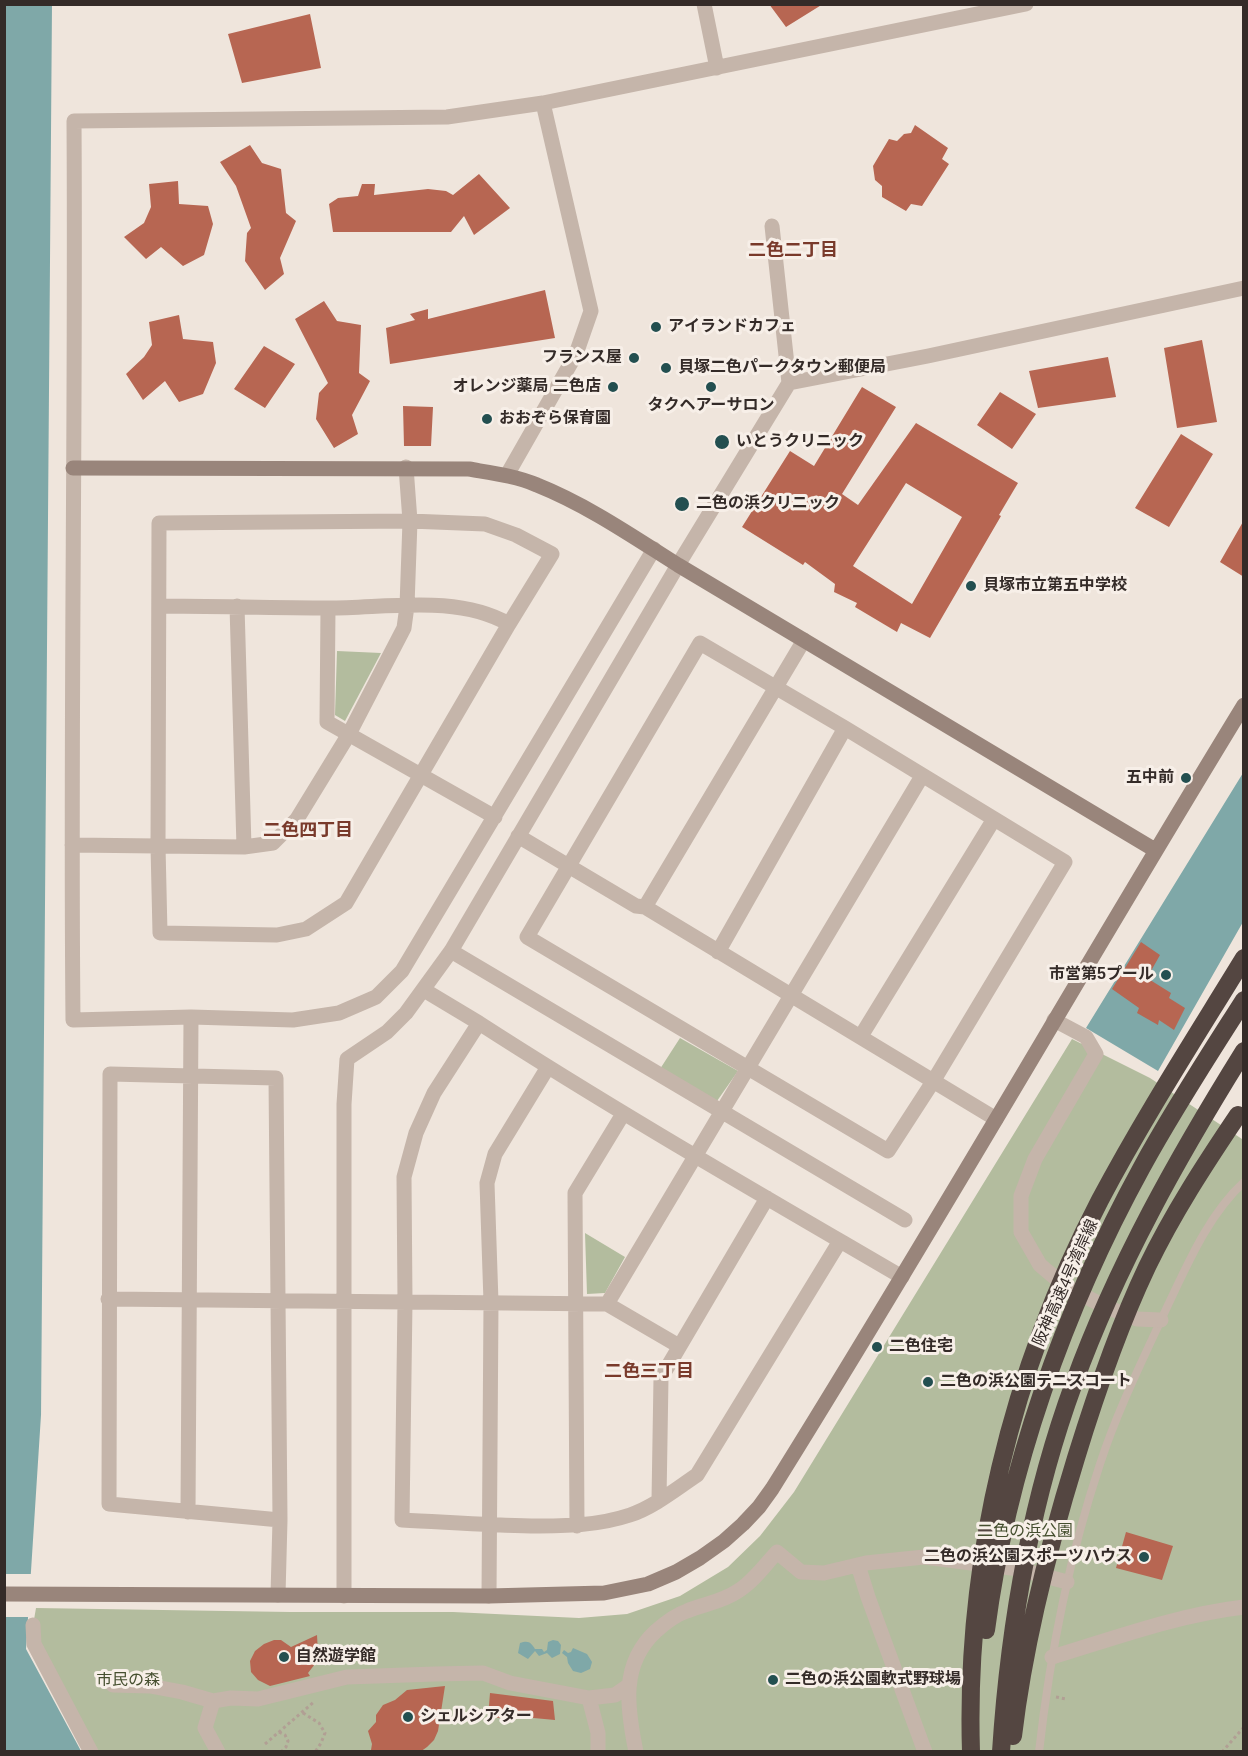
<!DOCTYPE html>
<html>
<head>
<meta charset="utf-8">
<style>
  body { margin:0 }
  #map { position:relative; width:1248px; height:1756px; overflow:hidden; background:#efe5dc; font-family:Arial,sans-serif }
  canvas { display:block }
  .frame { position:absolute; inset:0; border:6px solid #342b28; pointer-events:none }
</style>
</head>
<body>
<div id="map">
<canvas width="1248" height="1756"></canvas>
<div class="frame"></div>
</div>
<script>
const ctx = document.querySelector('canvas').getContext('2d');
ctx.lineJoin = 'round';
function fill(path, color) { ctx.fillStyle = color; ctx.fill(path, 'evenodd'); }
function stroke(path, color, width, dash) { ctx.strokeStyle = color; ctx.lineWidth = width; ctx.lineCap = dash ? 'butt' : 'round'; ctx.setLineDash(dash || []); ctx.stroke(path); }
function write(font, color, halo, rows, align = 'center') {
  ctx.font = font + ' Arial,"Noto Sans JP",sans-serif'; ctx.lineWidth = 6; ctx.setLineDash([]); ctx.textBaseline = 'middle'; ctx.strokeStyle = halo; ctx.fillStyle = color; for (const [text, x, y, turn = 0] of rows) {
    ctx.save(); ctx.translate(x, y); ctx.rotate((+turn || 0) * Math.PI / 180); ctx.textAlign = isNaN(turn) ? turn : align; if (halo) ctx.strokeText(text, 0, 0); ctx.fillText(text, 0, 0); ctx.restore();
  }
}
const green = new Path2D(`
  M337 651 381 653 345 721 335 715Z
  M680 1038 738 1071 717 1101 660 1069Z
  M1072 1039 1150 1078 1242 1139 1243 1137V1751H85L29 1649 36 1608 290 1612H453L579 1618 627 1614 680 1596 728 1567 760 1536 794 1492Z
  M585 1233 625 1257 605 1293 587 1294Z`);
const water = new Path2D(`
  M52 4 41 1415 26 1649 81 1751 5 1752 4 5Z
  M1243 773V922L1158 1071 1086 1028Z
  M553 1640 558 1641 561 1645 560 1654 552 1658 547 1653 539 1656 535 1651 528 1659 518 1653 520 1643C529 1640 531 1643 535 1649H542L544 1652 547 1650 548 1642Z
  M573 1648 587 1654 592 1662 590 1669 581 1673 573 1671 568 1663 567 1657 562 1653 564 1650 568 1653 571 1652Z`);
const pier = new Path2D(`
  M5 1574H34L31 1617H5Z`);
const building = new Path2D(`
  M769 4H823L786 27Z
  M310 14 321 68 242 83 228 34Z
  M915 125 948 148 942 159 949 164 922 206 911 204 906 211 882 197V186L875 180 873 166 889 139 897 141 904 134 911 133Z
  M250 145 262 163 281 169 286 213 296 221 280 258 284 274 265 290 245 261 247 233 251 228 236 186 220 162Z
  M479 174 510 208 474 235 464 216 451 232H333L329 204 338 198 358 196 362 184H375L374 195 428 189 446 191 453 195Z
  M178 181 179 204 208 206 213 224 204 255 183 266 161 247 146 259 124 237 144 223 151 207 149 184Z
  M545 290 555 338 390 364 386 328 415 320 410 314 428 309V319Z
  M324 301 337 321 361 325 359 373 370 381 352 415 358 434 334 448 316 419 319 393 328 383 295 319Z
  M179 315 183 339 213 342 216 363 203 394 179 402 165 381 143 400 126 374 144 357 152 345 149 322Z
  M1202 340 1217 422 1177 428 1164 348Z
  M264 346 295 364 265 408 234 389Z
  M1108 357 1116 397 1038 408 1029 371Z
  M862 387 896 407 842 494 858 505 916 423 1018 483 999 515 1001 516 930 638 901 623 897 632 855 607 857 603 834 592 835 584 805 562 803 565 742 527 790 451 814 466ZM906 483 962 517 912 604 853 566Z
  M1000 392 1036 414 1012 449 977 425Z
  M403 406 433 407 431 446H404Z
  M1181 434 1213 454 1169 527 1135 508Z
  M1244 520V577L1220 562Z
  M1141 942 1160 955 1147 978 1171 993 1169 998 1185 1008 1174 1030 1159 1020 1158 1025 1137 1013 1139 1008 1112 989Z
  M1126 1532 1173 1546 1162 1580 1116 1568Z
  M317 1635 318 1653 315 1664 308 1673 310 1676 270 1686 258 1680 251 1672 250 1661 255 1651 264 1644 274 1640H281L291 1647Z
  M445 1686 438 1731 434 1740 427 1747 420 1752 371 1750 372 1744 368 1731 376 1722V1715L383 1705 395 1700 407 1690Z
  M490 1693 553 1701 555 1720 523 1717 488 1718Z`);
const path = new Path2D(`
  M1056 1697 1066 1699
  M303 1713 319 1723 325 1733 321 1743 315 1752
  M279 1732 285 1735 288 1741 286 1747 281 1752
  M265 1744 315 1701
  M1222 1752 1244 1727`);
const lane = new Path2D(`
  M1039 1752C1050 1654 1069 1557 1100 1464 1118 1409 1144 1357 1168 1305 1188 1263 1209 1214 1244 1182`);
const street = new Path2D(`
  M704 4 717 68
  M789 383 928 356 1244 288
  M507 475 576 354 591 311 543 103
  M654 549 402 971 376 997 339 1013 293 1020 191 1017 73 1020C70 721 76 421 74 121L447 117 543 103 1026 4
  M159 606C215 606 272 608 329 608 387 608 457 594 509 624L346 903 306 929 277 935 160 933 158 846 159 523 410 521 485 524 516 535 552 554 509 624
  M237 606 244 847
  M328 608 327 722 495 817
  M804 640 645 907 996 1119
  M700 643 845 728 1065 862 934 1080 888 1151 527 937Z
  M518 836 636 906 645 907
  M72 845 244 847 273 843 297 819 349 734 404 628 407 606 410 521 406 467
  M451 951 905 1220
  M718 952 845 728
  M424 990 479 1023
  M1054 1020 1086 1037 1096 1054 1035 1159 1021 1196V1232L1040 1265 1065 1286 1104 1306 1137 1319 1161 1320
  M861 1036 994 819
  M840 1241 697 1475C676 1489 654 1507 630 1515 597 1526 565 1526 531 1526 488 1525 445 1522 402 1520L405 1302 404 1177 416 1133 434 1093 479 1023C617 1112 760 1194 902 1277
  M108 1299 607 1304 922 776
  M607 1304 679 1346
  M659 1500 661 1378 767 1198
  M188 1512 191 1017
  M577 1526 575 1193 623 1114
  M858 1565 868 1597 925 1752
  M278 1595 280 1520 276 1078 110 1074 109 1504 280 1520
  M344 1596V1104L347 1059 387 1032 406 1013 451 951 678 565 789 383 772 226
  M489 1596 491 1302 487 1183 495 1154 548 1067
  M33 1625 34 1644 91 1752
  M1052 1657C1115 1638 1177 1615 1244 1607
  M113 1685 150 1686 182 1692 213 1701 231 1698 258 1699 347 1677 435 1674 483 1673 510 1683 589 1698 615 1695 628 1686
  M589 1698 598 1733V1752
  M213 1701 205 1728 218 1752
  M636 1752C627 1708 620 1664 656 1631 665 1623 675 1615 687 1611 704 1604 722 1602 738 1591 753 1582 765 1565 777 1552L801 1572 824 1573 866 1563 924 1557 1019 1569 1067 1582`);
const secondary = new Path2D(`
  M73 468 469 469C492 473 516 476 537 485 587 505 632 536 678 565L1155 850
  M4 1594 489 1596 604 1593 648 1584 676 1572 700 1558 724 1541 743 1524 759 1507 772 1489C934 1230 1085 965 1244 705`);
const highwayBridge = new Path2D(`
  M986 1630C1007 1470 1064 1309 1142 1167 1173 1110 1209 1055 1244 1000
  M1013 1736C1024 1642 1048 1549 1076 1458 1096 1393 1118 1328 1147 1267 1173 1213 1205 1164 1238 1115
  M971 1752C965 1561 1012 1369 1100 1200 1144 1117 1195 1038 1244 958
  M1001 1752C1009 1628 1031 1500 1074 1383 1117 1265 1178 1157 1244 1051`);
const markers = [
  [656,327,6,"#234f50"],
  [634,358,6,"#234f50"],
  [666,368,6,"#234f50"],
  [613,387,6,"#234f50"],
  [711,387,6,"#234f50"],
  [487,419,6,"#234f50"],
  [722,442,8,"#234f50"],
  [682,504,8,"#234f50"],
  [971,586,6,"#234f50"],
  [1186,778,6,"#234f50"],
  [1166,975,6,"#234f50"],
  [877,1347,6,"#234f50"],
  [928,1382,6,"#234f50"],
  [1144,1557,6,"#234f50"],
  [284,1657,6,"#234f50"],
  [773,1680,6,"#234f50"],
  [408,1717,6,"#234f50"]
];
const poiNames = [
  ["アイランドカフェ",668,327],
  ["フランス屋",622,358,"right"],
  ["貝塚二色パークタウン郵便局",678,368],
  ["オレンジ薬局 二色店",601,387,"right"],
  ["タクヘアーサロン",711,406,"center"],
  ["おおぞら保育園",499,419],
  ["いとうクリニック",736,442],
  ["二色の浜クリニック",696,504],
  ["貝塚市立第五中学校",983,586],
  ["五中前",1174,778,"right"],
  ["市営第5プール",1154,975,"right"],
  ["二色住宅",889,1347],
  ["二色の浜公園テニスコート",940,1382],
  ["二色の浜公園スポーツハウス",1132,1557,"right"],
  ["自然遊学館",296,1657],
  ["二色の浜公園軟式野球場",785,1680],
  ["シェルシアター",420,1717]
];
const streetNames = [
  ["阪神高速4号湾岸線",1066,1283,-66]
];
const parkNames = [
  ["二色の浜公園",1025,1532],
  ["市民の森",128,1681]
];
const neighbourhoodNames = [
  ["二色二丁目",793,251],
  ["二色四丁目",308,831],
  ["二色三丁目",649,1372]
];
fill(green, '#b3bc9e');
fill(water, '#7fa8a8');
fill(pier, '#efe5dc');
fill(building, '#b76652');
stroke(path, '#b19f94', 3, [3, 3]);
stroke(lane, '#c5b5aa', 8);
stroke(street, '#c5b5aa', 15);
stroke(secondary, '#99857b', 15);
stroke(highwayBridge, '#544641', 18);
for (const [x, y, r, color] of markers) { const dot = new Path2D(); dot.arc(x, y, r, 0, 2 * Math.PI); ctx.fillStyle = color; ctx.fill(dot); stroke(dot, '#f7efe8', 2); }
write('bold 16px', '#342b28', '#f7efe8', poiNames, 'left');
write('16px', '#342b28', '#f7efe8', streetNames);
write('16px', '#454f2f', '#f7efe8', parkNames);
write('bold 18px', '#793a2b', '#f7efe8', neighbourhoodNames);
</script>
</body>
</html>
